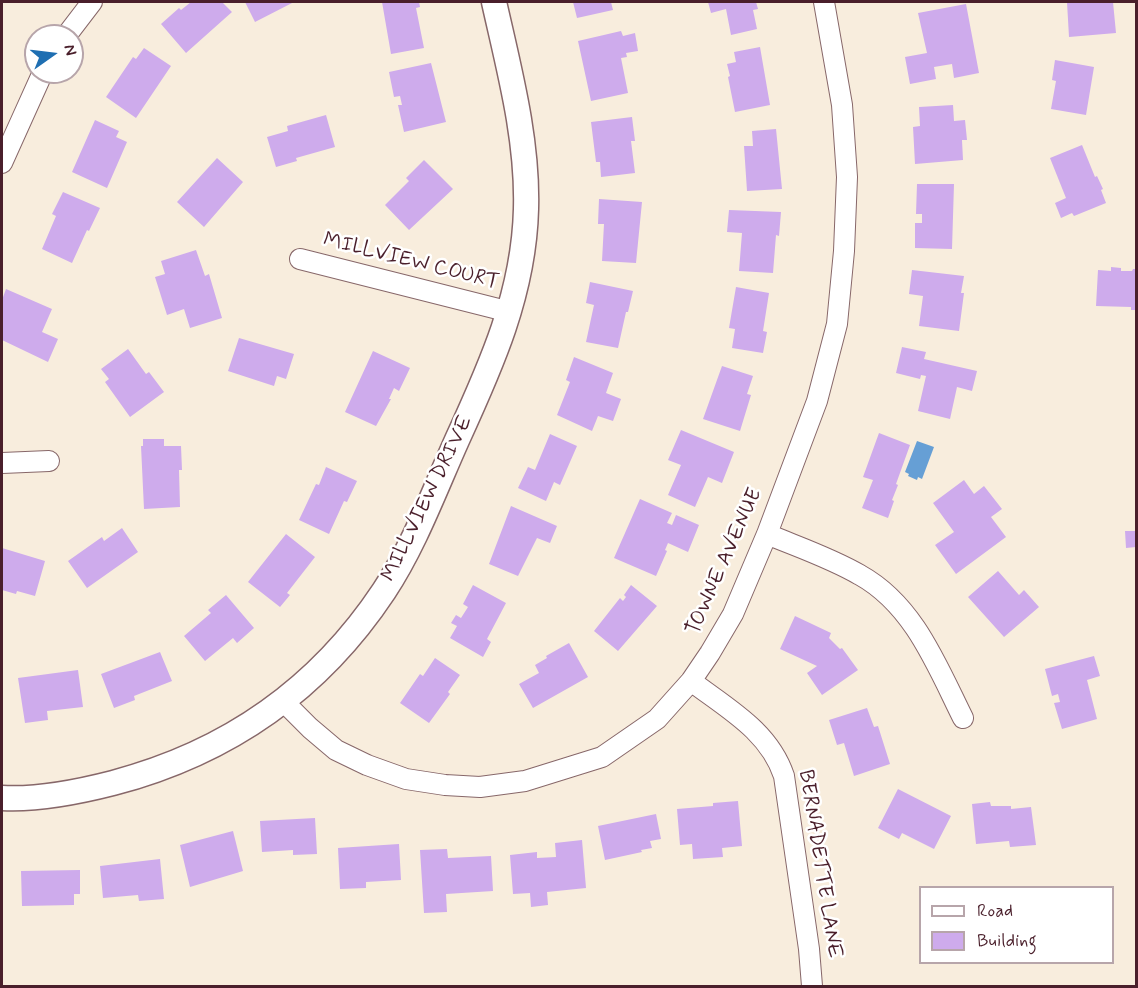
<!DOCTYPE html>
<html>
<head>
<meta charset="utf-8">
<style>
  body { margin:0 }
  #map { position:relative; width:1138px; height:988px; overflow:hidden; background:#f8eddd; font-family:Mynerve,sans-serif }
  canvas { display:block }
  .frame { position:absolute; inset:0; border:3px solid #4a1f2b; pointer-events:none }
  .legend { position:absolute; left:919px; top:886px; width:195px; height:78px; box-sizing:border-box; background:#fff; border:2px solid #b7a5aa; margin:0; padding:8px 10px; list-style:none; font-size:18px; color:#4a1f2b }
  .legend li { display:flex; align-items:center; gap:12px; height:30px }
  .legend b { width:30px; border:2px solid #b7a5aa }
  .north { position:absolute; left:24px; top:24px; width:60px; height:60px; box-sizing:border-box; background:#fff; border:2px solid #b7a5aa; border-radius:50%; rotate:76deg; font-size:16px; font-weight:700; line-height:24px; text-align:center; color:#4a1f2b }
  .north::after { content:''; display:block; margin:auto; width:21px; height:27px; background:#1f6fb2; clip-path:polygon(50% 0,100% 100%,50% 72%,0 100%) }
</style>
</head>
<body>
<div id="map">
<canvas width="1138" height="988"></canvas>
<div class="frame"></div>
<ul class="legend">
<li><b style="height:8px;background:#fff"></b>Road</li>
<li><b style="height:16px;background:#ceabec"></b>Building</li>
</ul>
<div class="north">N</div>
</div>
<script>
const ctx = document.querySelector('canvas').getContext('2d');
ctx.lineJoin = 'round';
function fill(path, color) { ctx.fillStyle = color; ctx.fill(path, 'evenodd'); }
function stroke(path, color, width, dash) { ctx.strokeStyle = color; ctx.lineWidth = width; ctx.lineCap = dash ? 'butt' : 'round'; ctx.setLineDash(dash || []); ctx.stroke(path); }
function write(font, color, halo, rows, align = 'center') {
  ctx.font = font + ' Mynerve,sans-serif'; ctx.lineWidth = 5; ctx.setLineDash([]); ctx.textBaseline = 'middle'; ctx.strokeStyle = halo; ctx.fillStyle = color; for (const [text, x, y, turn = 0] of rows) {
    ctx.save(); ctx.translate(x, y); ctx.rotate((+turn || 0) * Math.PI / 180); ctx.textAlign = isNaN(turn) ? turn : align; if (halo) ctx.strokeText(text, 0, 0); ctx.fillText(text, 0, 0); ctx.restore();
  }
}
const water = new Path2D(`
  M917 441 934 447 922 479 918 477 917 480 908 476 909 474 905 472Z`);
const building = new Path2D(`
  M191 2H222L232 12 186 53 161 24 179 8 181 10Z
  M245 2H294L255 22Z
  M382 2H419L420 7 416 8 424 48 391 54Z
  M573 2H611L613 10 577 18Z
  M708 2H756L758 9 753 10 757 29 731 35 726 9 711 13Z
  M1067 2H1113L1116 33 1069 37Z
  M966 4 979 73 954 78 952 64 934 67 936 79 910 84 905 57 927 53 918 13Z
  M621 31 623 36 635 33 638 51 626 53 627 57 621 58 628 93 591 101 578 41Z
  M760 47 770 105 735 112 728 77 730 76 727 64 736 62 734 52Z
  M144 48 171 66 136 118 106 97 133 57 136 59Z
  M1055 60 1094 67 1086 115 1051 109 1056 81 1052 80Z
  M431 63 446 122 404 132 398 105H402L400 96 394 97 389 72Z
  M953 105 954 121 965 120 967 140H962L963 160 915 164 913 127 920 126 919 107Z
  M326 115 335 147 296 158 297 161 276 167 267 137 288 131 287 126Z
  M632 117 635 141H631L635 173 601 177 600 162H596L591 122Z
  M95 120 119 131 116 137 127 142 107 188 72 172Z
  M776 129 782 189 747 191 744 146H753L752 131Z
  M1082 145 1095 177 1097 176 1103 189 1101 190 1106 203 1074 216 1072 213 1061 218 1055 203 1066 198 1050 158Z
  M217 158 243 182 204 227 177 202Z
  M424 160 453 189 409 230 385 205 409 181 406 178Z
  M917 184H954L952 249 915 248V223H922V214H916Z
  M63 192 100 208 89 231 87 230 72 263 42 249 56 216 52 214Z
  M599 199 642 202 636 263 602 261 604 224H598Z
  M729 210 781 212 779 236 776 235 773 273 739 271 742 233 727 232Z
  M196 250 205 276 209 274 222 318 190 328 184 309 167 315 155 277 165 274 161 261Z
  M1111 267 1121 268V271H1132L1133 269H1136V310H1131V307L1096 306 1098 270 1111 271Z
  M912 270 964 276 961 293H964L959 331 919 326 923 296 909 294Z
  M590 282 633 291 628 312H626L618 348 586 342 594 305 586 303Z
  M736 287 769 293 763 331 767 332 763 353 732 348 735 329 729 328Z
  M6 289 52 309 42 332 58 339 48 362 2 340V300Z
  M239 338 294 354 286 379 277 376 274 386 228 371Z
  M902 347 926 352 924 359 977 371 972 391 957 387 950 419 918 411 926 376 921 375 920 379 896 373Z
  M128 349 146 374 149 372 164 392 130 417 105 382 109 379 101 369Z
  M373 351 410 368 399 391 394 388 389 399H391L376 426 345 412Z
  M574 357 613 373 606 393 621 399 613 421 598 416 592 431 557 415 570 382 566 380Z
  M722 366 753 376 747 394 751 395 740 431 703 419Z
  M681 430 734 452 722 483 708 477 695 507 668 495 681 465 668 460Z
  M879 433 910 445 896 484 898 485 892 500 894 501 888 518 862 508 873 480 863 477Z
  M550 434 577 446 560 485 554 482 546 501 518 488 528 467 535 470Z
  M143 439H164V446H181L182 470H179L180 507 144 509 141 446H143Z
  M326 467 357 481 347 502 344 501 329 534 299 520 316 484 319 485Z
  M964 480 974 494 984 486 1002 509 991 517 1006 537 956 574 935 545 954 532 933 503Z
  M640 499 672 513 667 523 672 525 676 515 699 525 688 552 668 543 665 550 667 551 656 576 614 558Z
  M511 506 557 526 550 543 537 538 518 576 489 564Z
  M122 528 138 552 87 588 68 561 102 537 104 541Z
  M1125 531H1136V547L1126 548Z
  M286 534 315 557 287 593 290 595 280 607 248 582Z
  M2 548 45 561 35 596 17 591 16 594 2 590Z
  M998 571 1019 595 1024 590 1039 607 1004 637 968 597Z
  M473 585 506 603 487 639 491 642 483 657 450 638 457 626 451 623 456 615 461 618 468 607 463 604Z
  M631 585 657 606 618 651 594 631 620 598 623 601 626 597 624 595Z
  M226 595 254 628 237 643 233 638 205 661 184 636 211 613 208 610Z
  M795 616 831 633 829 638 840 649 842 648 858 670 822 695 807 673 817 666 780 649Z
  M569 643 588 677 533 708 519 684 539 673 535 665 547 658 546 656Z
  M160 652 172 681 134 696 135 700 114 708 101 674Z
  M1094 656 1100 676 1087 680 1097 719 1062 729 1054 703 1060 702 1058 694 1052 696 1045 669Z
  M435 658 460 675 448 692 450 694 429 723 400 703 420 674 423 676Z
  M78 670 83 707 47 711 48 720 25 723 18 678Z
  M867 708 874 727 878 726 890 764 854 776 844 743 837 745 829 720Z
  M898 789 951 816 934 849 902 833 899 839 878 828Z
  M738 801 742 846 722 848 723 857 693 859 692 844 680 845 677 809 713 806V803Z
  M990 802 991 806H1011V809L1031 807 1036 845 1010 847 1009 841 976 844 972 804Z
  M656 814 661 839 650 841 652 848 641 850 642 852 605 860 598 826Z
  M315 818 317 854 293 855V850L262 852 260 821Z
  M233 831 243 871 190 887 180 845Z
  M582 840 586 888 547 892 548 905 531 907 530 893 513 894 510 855 537 852V858L556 857 555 843Z
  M399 844 401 880 366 882V888L340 889 338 848Z
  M447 849 448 858 491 856 493 891 446 894 447 912 424 913 420 850Z
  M160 859 164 899 139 901 138 895 103 898 100 866Z
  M80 870V894H74V905L22 906 21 871Z`);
const minor = new Path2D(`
  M66 36 92 2
  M2 163 43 72
  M300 259 510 312
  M2 463 49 461
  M767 534C798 547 831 558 860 575 914 605 937 666 963 718
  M691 681C728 709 769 731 784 776L809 949 812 986
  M283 701 310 728 336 750 367 765 406 779 445 785 480 787 525 781 602 757 657 719 691 681 710 653 733 614 767 534 817 401 837 324 844 251 847 177 842 105 824 2`);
const tertiary = new Path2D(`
  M2 798C38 800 78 792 113 783 227 753 319 689 384 591 414 546 435 489 457 440 491 366 524 293 526 209 528 139 509 69 494 2`);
const streetNames = [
  ["MILLVIEW COURT",411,262,14],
  ["MILLVIEW DRIVE",428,499,-64],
  ["TOWNE AVENUE",725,562,-66],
  ["BERNADETTE LANE",819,864,81]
];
fill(water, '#669fd5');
fill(building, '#ceabec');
stroke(minor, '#876769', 22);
stroke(tertiary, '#876769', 27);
stroke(minor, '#fff', 20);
stroke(tertiary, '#fff', 24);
write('21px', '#4a1f2b', '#fff', streetNames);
</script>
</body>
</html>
